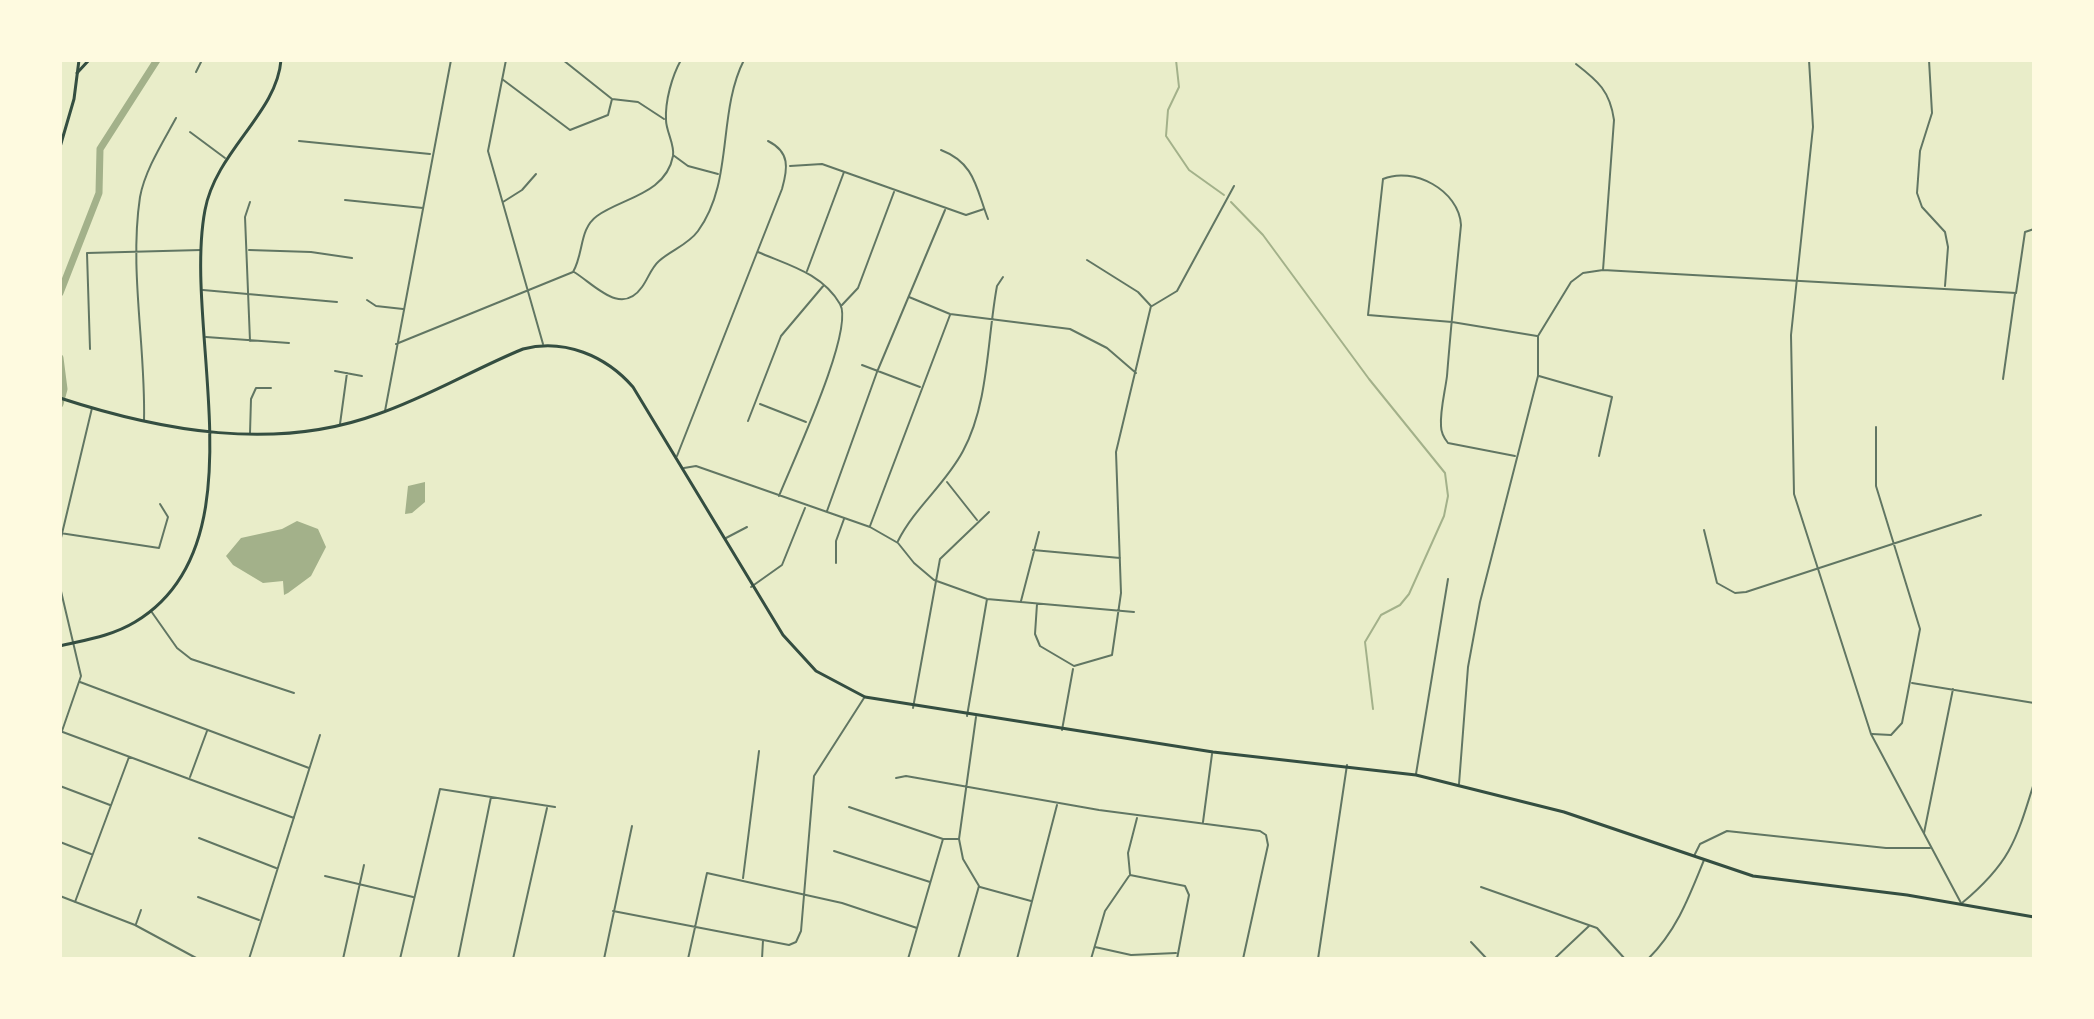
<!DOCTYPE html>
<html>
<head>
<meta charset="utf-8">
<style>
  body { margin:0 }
  #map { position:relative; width:2094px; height:1019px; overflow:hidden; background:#e9edc9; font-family:"Space Grotesk",sans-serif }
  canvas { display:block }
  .frame { position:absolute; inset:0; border:62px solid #fefae0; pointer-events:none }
</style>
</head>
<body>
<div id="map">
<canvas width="2094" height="1019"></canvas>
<div class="frame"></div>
</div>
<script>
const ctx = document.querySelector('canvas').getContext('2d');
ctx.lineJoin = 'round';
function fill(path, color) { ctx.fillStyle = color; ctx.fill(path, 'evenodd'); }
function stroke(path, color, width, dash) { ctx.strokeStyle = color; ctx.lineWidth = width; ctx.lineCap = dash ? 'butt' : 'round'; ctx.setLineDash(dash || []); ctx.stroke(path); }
const water = new Path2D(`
  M425 482V502L412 513 405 514 408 486Z
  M297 521 318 529 326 547 311 576 288 593 284 595 283 581 263 583 233 565 226 556 241 538 282 529Z`);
const stream = new Path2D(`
  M1176 60 1179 87 1168 110 1166 136 1189 170 1224 195
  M1231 202 1263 235 1369 379 1445 473 1448 496 1444 516 1409 594 1400 605 1381 615 1365 642 1373 709`);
const river = new Path2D(`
  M60 293 99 193 100 149 157 60
  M60 358 64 389 60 404`);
const minor = new Path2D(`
  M506 60 488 151 543 344
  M563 60 612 99 638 102 664 119
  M1929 60 1932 113 1920 151 1917 193 1922 207 1945 232 1948 247 1945 286
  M1576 64C1598 81 1610 91 1614 120L1603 270
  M196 72 202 60
  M502 79 570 130 608 115 612 99
  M190 132 225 158
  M299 141 430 154
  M941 150C975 163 976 188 988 219
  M673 155 688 166 718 174
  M790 166 822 164 966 215 984 209
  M345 200 423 208
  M250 202 245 217 250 341
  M503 202 522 190 536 174
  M249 250 311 252 352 258
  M758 252C788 265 822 273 840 304 855 330 792 463 779 496
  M807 271 844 172
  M574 272C594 284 621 317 642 287 648 279 651 268 659 261 671 250 688 245 698 231 734 182 717 113 744 60
  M203 290 337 302
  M909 297 950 314 1070 329 1107 348 1136 373
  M367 300 376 306 403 309
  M842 305 858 288 894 192
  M1152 306 1177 291 1234 186
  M206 337 289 343
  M396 344 573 272C584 253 579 229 597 216 622 198 666 194 673 156 675 145 666 131 666 120 665 101 672 76 681 60
  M90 349 87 253 201 250
  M862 365 920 387
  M335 371 362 376
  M1539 376 1612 397 1599 456
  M2003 379 2015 294
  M760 404 806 422
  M385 411 451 60
  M144 421C146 348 129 270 140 197 145 170 163 142 176 118
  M748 421 781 336 824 285
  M340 424 347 373
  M250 433 251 399 256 388H271
  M677 456 782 189C788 168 790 152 768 141
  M1515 456 1448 443C1444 438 1441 433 1441 426 1440 410 1445 392 1447 376 1451 325 1456 275 1461 225 1459 190 1413 166 1383 179L1368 315 1452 322 1537 336
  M684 468 696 466 870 527 898 543 914 563 934 580 987 599 1134 612
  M947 482 977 520
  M827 511 877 372 945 210
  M870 526 950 315
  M1704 530 1717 583 1735 593 1746 592 1981 515
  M60 533 159 548 168 517 160 504
  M726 538 747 527
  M898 541C915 507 945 485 963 451 989 403 987 339 997 286L1003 277
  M60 542 92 408
  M1033 550 1120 558
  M836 563V541L844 519
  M60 587 81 676 62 731
  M751 587 782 565 805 508
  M1021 601 1039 532
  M1037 604 1035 634 1040 646 1074 666 1112 655 1121 593 1116 452 1151 306 1138 292 1087 260
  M151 611 177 648 191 659 294 693
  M80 682 309 768
  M1912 683 2034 703
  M913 708 940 559 989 512
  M967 716 987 599
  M1062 730 1073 669
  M60 731 294 818
  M1872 734 1891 735 1902 723 1920 629 1876 486V427
  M1416 774 1448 579
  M190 777 207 731
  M896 778 906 776 1099 810 1260 831 1266 835 1268 845 1243 959
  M1459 784 1468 667 1480 602 1538 376V336L1571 282 1583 273 1603 270 2016 293 2025 232 2034 229
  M60 786 110 805
  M849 807 943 839H958
  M1203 822 1212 754
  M1924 833 1953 689
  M199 838 276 868
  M60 842 91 854
  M834 851 930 882
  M1694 856 1700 844 1727 831 1886 848H1930
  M1130 874 1128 853 1137 818
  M1130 875 1185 886 1189 895 1177 959
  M325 876 413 897
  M743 878 759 751
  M980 887 1031 901
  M1481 887 1597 928 1625 959
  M60 896 135 925 198 959
  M198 897 259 920
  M75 902 129 757
  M1962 903C2010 863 2016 841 2034 783
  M613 911 789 945 796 942 801 931 814 776 864 698
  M136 924 141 910
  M1471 942 1487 959
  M1095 947 1131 955 1176 953
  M863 958V959
  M249 959 320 735
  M343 959 364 865
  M400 959 440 789 555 807
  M458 959 491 797
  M513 959 547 808
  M604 959 632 826
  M688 959 707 873 842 903 917 928
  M762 959 763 940
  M908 959 943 839
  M958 959 979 886 963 859 959 839 976 717
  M1017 959 1057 805
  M1091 959 1105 911 1129 876
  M1318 959 1347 765
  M1554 959 1589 926`);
const tertiary = new Path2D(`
  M1809 60 1813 127 1791 335 1794 494 1871 734 1961 903
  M1648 959C1677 930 1689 897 1704 860`);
const secondary = new Path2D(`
  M77 73 89 60
  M60 398C161 431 275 452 378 414 428 397 474 369 523 349 564 338 606 356 633 387L783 635 816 671 865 697 1213 752 1416 775 1564 812 1753 876 1907 895 2034 917
  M60 646C85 640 112 636 135 622 264 545 182 331 205 210 216 151 277 113 281 60`);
const primary = new Path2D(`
  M60 147 74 99 79 60`);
fill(water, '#a3b18a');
stroke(stream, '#a3b18a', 2);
stroke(river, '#a3b18a', 7);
stroke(minor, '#617663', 2);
stroke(tertiary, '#617663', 2);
stroke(secondary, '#344e41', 3);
stroke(primary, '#344e41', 3);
</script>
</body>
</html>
